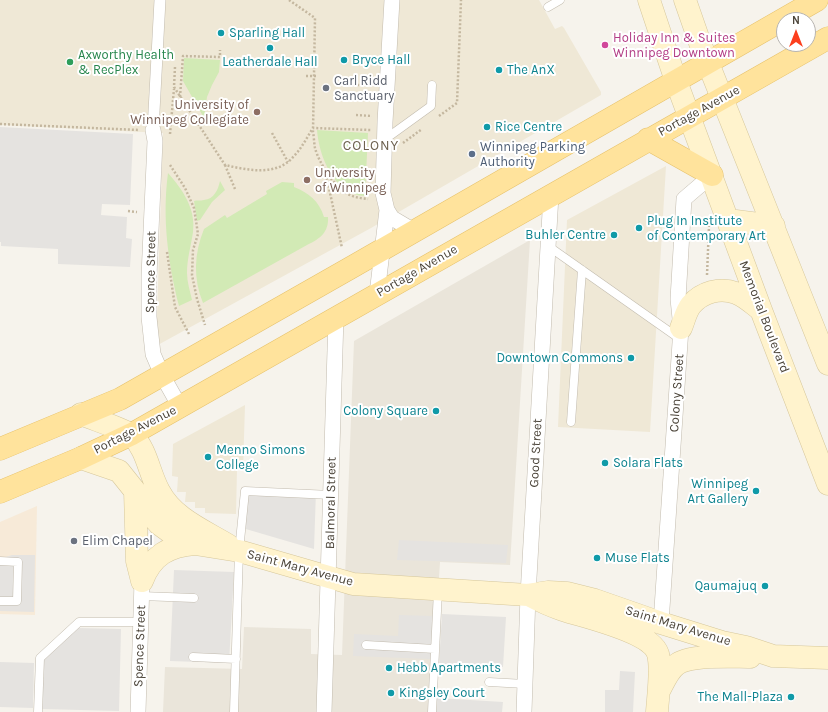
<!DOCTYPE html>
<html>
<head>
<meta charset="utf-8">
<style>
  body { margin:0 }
  #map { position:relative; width:828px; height:712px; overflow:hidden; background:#f6f3ec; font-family:Karla,sans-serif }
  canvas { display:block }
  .north { position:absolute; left:776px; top:12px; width:40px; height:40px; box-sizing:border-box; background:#fff; border:1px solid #b7b4b0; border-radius:50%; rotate:0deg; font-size:11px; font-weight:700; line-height:16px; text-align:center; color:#4b4439 }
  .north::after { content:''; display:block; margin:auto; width:14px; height:18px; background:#fc3f1d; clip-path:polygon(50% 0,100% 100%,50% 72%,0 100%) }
</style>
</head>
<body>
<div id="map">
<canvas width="828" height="712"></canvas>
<div class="north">N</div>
</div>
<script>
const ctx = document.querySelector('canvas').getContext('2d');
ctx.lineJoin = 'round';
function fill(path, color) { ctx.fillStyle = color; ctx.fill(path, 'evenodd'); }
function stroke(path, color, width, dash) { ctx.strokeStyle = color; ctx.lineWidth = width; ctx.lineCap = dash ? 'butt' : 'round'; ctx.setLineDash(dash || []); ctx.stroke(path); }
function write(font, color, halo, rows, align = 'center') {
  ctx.font = font + ' Karla,sans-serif'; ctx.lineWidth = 4; ctx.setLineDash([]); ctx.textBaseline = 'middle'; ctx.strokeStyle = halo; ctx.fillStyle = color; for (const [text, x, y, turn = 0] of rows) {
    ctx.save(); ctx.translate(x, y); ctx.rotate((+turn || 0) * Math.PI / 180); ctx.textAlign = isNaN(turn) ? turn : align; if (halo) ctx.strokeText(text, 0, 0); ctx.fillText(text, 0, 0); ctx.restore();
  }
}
const residential = new Path2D(`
  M530 240 510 565 440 562 430 712H163L165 667 242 669 244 627 311 629V654L342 655 354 341Z`);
const commercial = new Path2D(`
  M37 506 35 615 0 614V522Z`);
const education = new Path2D(`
  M0 0H539L555 29 562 26 564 28 601 92V95L371 228 156 346 163 133 0 125Z
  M666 166 650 432 558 427 567 220Z
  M245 405 243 470H237L236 514 205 513V508H195V502H185L186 492H177L178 477 172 476 173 444Z`);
const green = new Path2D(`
  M184 58 220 60 219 72 212 85 207 97 204 118 183 81Z
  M317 130 368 133 365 196C334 195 319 156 317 130Z
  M168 173C183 190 196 209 193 232 191 246 187 259 187 273 187 282 190 291 192 300L179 306C168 263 162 218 168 173Z
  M220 181 225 190 212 202 200 220 197 221 194 201C197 200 200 201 204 200 214 199 218 190 220 181Z
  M282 182 294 183V187C309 193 319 201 324 217H328C329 232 320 239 307 245L203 303C193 278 194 254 204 229L225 215 227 218 267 194 266 191Z`);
const parking = new Path2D(`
  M0 127 133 134 130 205 102 204 101 215 127 217 126 238 132 239 130 267 58 264V249L1 246V242H0Z
  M241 488 316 491 314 549 239 527Z
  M399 540 508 545 506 563 397 560Z
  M12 555H35L34 612 0 611V559Z
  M174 570 234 572 229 663 170 661Z
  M442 614 506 617 503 667 439 664Z
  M399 615 433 616 431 659 353 656 354 634 398 636Z
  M78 628 121 629 119 711 42 709 44 659Z
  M0 662 34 663 33 708 0 707Z
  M620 671 635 672 633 712H605V690H619Z
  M437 698 503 702 502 712H436Z`);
const path = new Path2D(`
  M289 0 315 18 313 132C314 137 314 143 315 148 319 163 335 189 350 195 356 198 362 198 368 199
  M175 67 174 87 225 165C247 170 277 177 294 156 302 148 307 137 313 128L371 130
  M358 84V85L373 86
  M180 97 183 56 220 57V50
  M356 115 372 116
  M439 116 457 103 461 0
  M0 124 139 130
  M272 133 288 162
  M170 134 174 89
  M403 143 422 129
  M170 165 185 188 194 208 198 234 193 250 192 275 197 299 205 325
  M225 165 235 189
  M325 170 342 248
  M128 211 137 212
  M167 252 175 307 189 334
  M707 275 709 226`);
const service = new Path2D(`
  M548 7 560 0
  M384 140 431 106 432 85
  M548 246 680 339
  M571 422 582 270
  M0 561 18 562 17 601H0
  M141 596 194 598
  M366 645 435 649
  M193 657 236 659
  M489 682 525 684
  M38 712 40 658 79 622H141
  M234 712 239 551 245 491 331 495
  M432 712 438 591`);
const pedestrian = new Path2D(`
  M153 130 160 0`);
const minor = new Path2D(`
  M392 0 385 122 383 193 387 210 392 218 414 231
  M153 130 155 141 149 276V317L153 354 162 375 180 407
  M377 294 387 210
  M661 623 681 328 678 299 684 199 712 175
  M138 712 142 581
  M324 712 336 317
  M524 712 528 595 551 195`);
const secondary = new Path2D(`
  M649 0 676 81 761 310 828 484
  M685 0 700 43 828 364
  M728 220 774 226
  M681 328C684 321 686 311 691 305 702 292 720 287 736 293 745 296 753 304 761 310
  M81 414C90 418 128 431 132 435 147 450 149 473 159 491 173 518 203 530 228 545
  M81 458 119 471 135 491 152 516 159 524 174 535 195 544 239 551 353 584 528 595 548 592 567 593 595 600 661 623 722 642 746 647 773 656 828 658
  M135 491 137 561 142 581
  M142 581C152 555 169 546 195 544
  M529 595C540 601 551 606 563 610 584 617 651 631 658 654 662 669 658 696 657 712
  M659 691C664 682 668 671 676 665 689 654 732 657 750 657`);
const primary = new Path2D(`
  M648 139 712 175
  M0 449 120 399 352 267 817 0
  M0 492 81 458 132 434 828 38`);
const pathBridge = new Path2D(`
  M306 76H318`);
const markers = [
  [221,33,4,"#0f9aa8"],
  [605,45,4,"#d1479c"],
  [270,48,4,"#0f9aa8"],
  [344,60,4,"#0f9aa8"],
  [70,62,4,"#2e9e5b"],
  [499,70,4,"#0f9aa8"],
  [326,88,4,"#6b7280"],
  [257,112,4,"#8d6e63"],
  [487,127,4,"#0f9aa8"],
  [472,154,4,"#5c6f8a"],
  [307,180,4,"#8d6e63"],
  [639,228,4,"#0f9aa8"],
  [614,235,4,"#0f9aa8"],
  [631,358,4,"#0f9aa8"],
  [436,411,4,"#0f9aa8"],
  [208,457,4,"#0f9aa8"],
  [605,463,4,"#0f9aa8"],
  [756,491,4,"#0f9aa8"],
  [74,541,4,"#6b7280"],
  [597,558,4,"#0f9aa8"],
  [765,586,4,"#0f9aa8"],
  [389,668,4,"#0f9aa8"],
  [391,693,4,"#0f9aa8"],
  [791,697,4,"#0f9aa8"]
];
const cultureNames = [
  ["Sparling Hall",229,33],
  ["Bryce Hall",352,60],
  ["Leatherdale Hall",270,62,"center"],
  ["The AnX",507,70],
  ["Rice Centre",495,127],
  ["Plug In Institute",647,221],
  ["of Contemporary Art",647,236],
  ["Buhler Centre",606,235,"right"],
  ["Downtown Commons",623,358,"right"],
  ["Colony Square",428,411,"right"],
  ["Menno Simons",216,450],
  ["College",216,465],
  ["Solara Flats",613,463],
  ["Winnipeg",748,484,"right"],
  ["Art Gallery",748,499,"right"],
  ["Muse Flats",605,558],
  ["Qaumajuq",757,586,"right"],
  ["Hebb Apartments",397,668],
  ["Kingsley Court",399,693],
  ["The Mall-Plaza",783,697,"right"]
];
const hotelNames = [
  ["Holiday Inn & Suites",613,38],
  ["Winnipeg Downtown",613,53]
];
const leisureNames = [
  ["Axworthy Health",78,55],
  ["& RecPlex",78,70]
];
const worshipNames = [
  ["Carl Ridd",334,81],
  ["Sanctuary",334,96],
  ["Elim Chapel",82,541]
];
const educationNames = [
  ["University of",249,105],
  ["Winnipeg Collegiate",249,120],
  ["University",315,173,"left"],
  ["of Winnipeg",315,188,"left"]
];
const streetNames = [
  ["Portage Avenue",699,111,-29],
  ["Portage Avenue",417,271,-30],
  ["Spence Street",151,272,-89],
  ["Memorial Boulevard",764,317,69],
  ["Colony Street",677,393,-86],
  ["Portage Avenue",135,430,-27],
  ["Good Street",536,453,-87],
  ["Balmoral Street",331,503,-89],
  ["Saint Mary Avenue",300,568,15],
  ["Saint Mary Avenue",678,626,17],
  ["Spence Street",140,646,-88]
];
const serviceNames = [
  ["Winnipeg Parking",480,147],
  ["Authority",480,162]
];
const neighbourhoodNames = [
  ["COLONY",371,146]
];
fill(residential, '#eae5da');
fill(commercial, '#f7ead8');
fill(education, '#efe8d6');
fill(green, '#d2eab5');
fill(parking, '#e5e3e0');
stroke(service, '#c2bbae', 9);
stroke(pedestrian, '#c2bbae', 12);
stroke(minor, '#c2bbae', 16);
stroke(secondary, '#d6c79b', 23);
stroke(primary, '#e6c16a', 23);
stroke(path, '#c4b79f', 2.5, [2, 2]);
stroke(service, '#fff', 8);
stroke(pedestrian, '#fff', 11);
stroke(minor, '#fff', 15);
stroke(secondary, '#fff3cd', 22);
stroke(primary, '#ffe39c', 22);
stroke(pathBridge, '#c4b79f', 2.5, [2, 2]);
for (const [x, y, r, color] of markers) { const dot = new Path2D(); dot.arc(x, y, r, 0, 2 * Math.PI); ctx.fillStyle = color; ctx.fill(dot); stroke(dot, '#fff', 1.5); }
write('13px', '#0d838f', '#fff', cultureNames, 'left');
write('13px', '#b23c85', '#fff', hotelNames, 'left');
write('13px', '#27864d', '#fff', leisureNames, 'left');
write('13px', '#5b616d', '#fff', worshipNames, 'left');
write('13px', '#785e54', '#fff', educationNames, 'right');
write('13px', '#4b4439', '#fff', streetNames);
write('13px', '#4e5e75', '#fff', serviceNames, 'left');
ctx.letterSpacing = '1px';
write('14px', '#6e6250', '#fff', neighbourhoodNames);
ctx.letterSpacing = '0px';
</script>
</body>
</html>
